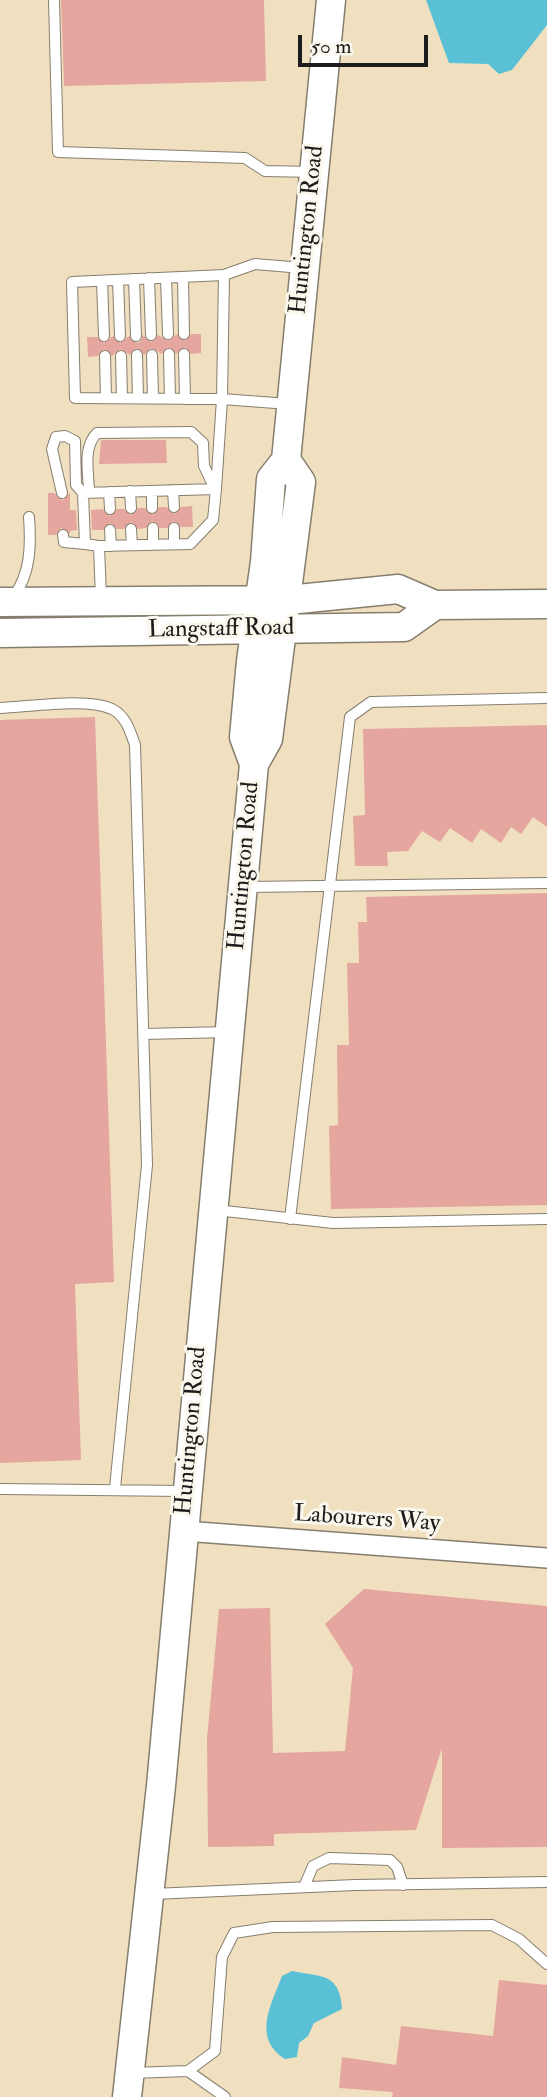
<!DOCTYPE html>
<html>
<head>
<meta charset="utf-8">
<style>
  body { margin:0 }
  #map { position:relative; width:547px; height:2097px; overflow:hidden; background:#f0e0c0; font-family:"IM FELL Double Pica",serif }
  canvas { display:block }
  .scale { position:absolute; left:298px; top:35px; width:130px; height:32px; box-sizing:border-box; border:4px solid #1c1c1c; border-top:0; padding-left:9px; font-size:21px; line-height:24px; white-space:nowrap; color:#1c1c1c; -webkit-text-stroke:5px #fbf7ec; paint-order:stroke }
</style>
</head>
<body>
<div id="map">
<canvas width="547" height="2097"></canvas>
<div class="scale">50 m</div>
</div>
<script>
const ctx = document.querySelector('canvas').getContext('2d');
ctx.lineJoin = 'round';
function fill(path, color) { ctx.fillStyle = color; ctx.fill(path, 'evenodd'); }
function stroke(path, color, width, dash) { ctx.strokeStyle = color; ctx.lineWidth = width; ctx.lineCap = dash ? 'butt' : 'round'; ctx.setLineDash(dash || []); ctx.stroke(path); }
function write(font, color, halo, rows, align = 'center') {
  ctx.font = font + ' "IM FELL Double Pica",serif'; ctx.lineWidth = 6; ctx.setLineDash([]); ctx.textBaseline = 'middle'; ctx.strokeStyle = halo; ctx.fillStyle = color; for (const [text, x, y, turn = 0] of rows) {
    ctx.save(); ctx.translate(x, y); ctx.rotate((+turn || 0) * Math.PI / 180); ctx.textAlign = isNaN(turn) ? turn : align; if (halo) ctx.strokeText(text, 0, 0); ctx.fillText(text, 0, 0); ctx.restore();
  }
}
const water = new Path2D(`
  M426 0H547V25L512 70 499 74 488 64 449 63Z
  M292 1971C322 1977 340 1973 342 2009L314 2023 308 2036 299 2043 297 2057 285 2059C252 2038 271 2005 282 1976Z`);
const building = new Path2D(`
  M61 0H264L266 81 64 86Z
  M177 334 185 341 191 334H201V353L191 354 185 347 176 354 168 347 162 354 151 348 144 355 136 348 130 355 120 349 112 356 104 349 98 356 88 357 87 337H97L104 343 113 336 120 343 129 336 136 343 140 342 143 335 151 342 158 335 168 341Z
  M101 440H166L167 463 99 464Z
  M48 493H54L63 500 70 493V510H76L77 530 70 531V534L61 528 56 535H48Z
  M192 506 193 527H181L173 521 167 528H160L152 521 146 528 138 529 131 522 124 529H117L110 523 103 530H92L91 510 103 509 110 516 117 509H124L131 515 138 508H145L153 515 159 507H167L174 514 181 507Z
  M95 717 114 1282 75 1284 81 1460 0 1463V720Z
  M547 725V827L533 817 521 834 511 827 501 843 481 829 472 843 450 828 440 842 422 831 408 851 387 852 388 866H355L353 816 365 815 363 729Z
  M547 893V1205L331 1209 329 1126 338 1125 337 1045H349L347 963H359L358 922H367L366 897Z
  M364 1589 547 1606V1847L442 1848V1748L416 1830 274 1834V1846L208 1847 207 1739 219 1609 270 1608 273 1753 345 1751 353 1668 325 1624Z
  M499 1980 547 1985V2097H392L393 2092 339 2088 342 2057 396 2065 401 2026 493 2036Z`);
const lane = new Path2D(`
  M54 0 58 152 245 158 265 171 314 172
  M224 275 255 264 302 268
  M183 277 184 334
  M149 278 151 335
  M166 278 168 334
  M134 279 136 336
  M118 280 120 336
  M102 281 104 336
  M169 354 170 399
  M184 354 185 399
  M137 355 138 398
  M152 355 153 399
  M105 356 106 398
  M121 356 122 398
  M216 489 222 399 224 275 72 282 75 398 222 399 289 404
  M173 490 174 507
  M130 491 131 508
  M152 491V508
  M109 492 110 509
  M62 493 52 449 56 437 65 436 75 441 76 485 83 493
  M89 493C89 473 82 448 97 433L191 432 203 443 204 466 215 489
  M153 528V545
  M174 528V544
  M131 529 132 545
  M110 530 111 546
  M63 535 64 542 85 544
  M99 546 85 544 83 493 216 489 213 520 190 544 99 546 101 598
  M13 597C31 574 31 545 29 517
  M0 708C29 707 86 697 112 709 126 716 130 731 135 745L147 1165 115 1488
  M247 887 547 883
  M143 1034 229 1032
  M216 1210 333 1223 547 1219
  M290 1219 350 717 371 702 547 698
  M0 1489 185 1491
  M304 1887 313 1866 329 1858 390 1860 397 1867 403 1885
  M153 1894 355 1885 547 1882
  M188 2071 225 2097
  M131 2073 188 2071 215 2051 222 1957 234 1933 273 1927 492 1925 519 1939 547 1964`);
const street = new Path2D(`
  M184 1531 547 1558`);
const secondary = new Path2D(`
  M0 602 288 600 398 589 435 605 547 604
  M0 633 404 627 435 605
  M254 764 244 737 251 661 265 562 271 479 286 460 331 0
  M127 2097 161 1786 254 764 268 739 301 482 286 460`);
const streetNames = [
  ["Huntington Road",308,230,-84],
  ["Langstaff Road",221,630,-1],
  ["Huntington Road",245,866,-85],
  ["Huntington Road",192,1431,-85],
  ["Labourers Way",367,1520,4]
];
fill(water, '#59c0d6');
fill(building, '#e4a69e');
stroke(lane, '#867e6e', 12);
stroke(street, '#867e6e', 22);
stroke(secondary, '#867e6e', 31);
stroke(lane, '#fff', 10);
stroke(street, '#fff', 19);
stroke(secondary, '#fff', 28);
write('24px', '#1c1c1c', '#fbf7ec', streetNames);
</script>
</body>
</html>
